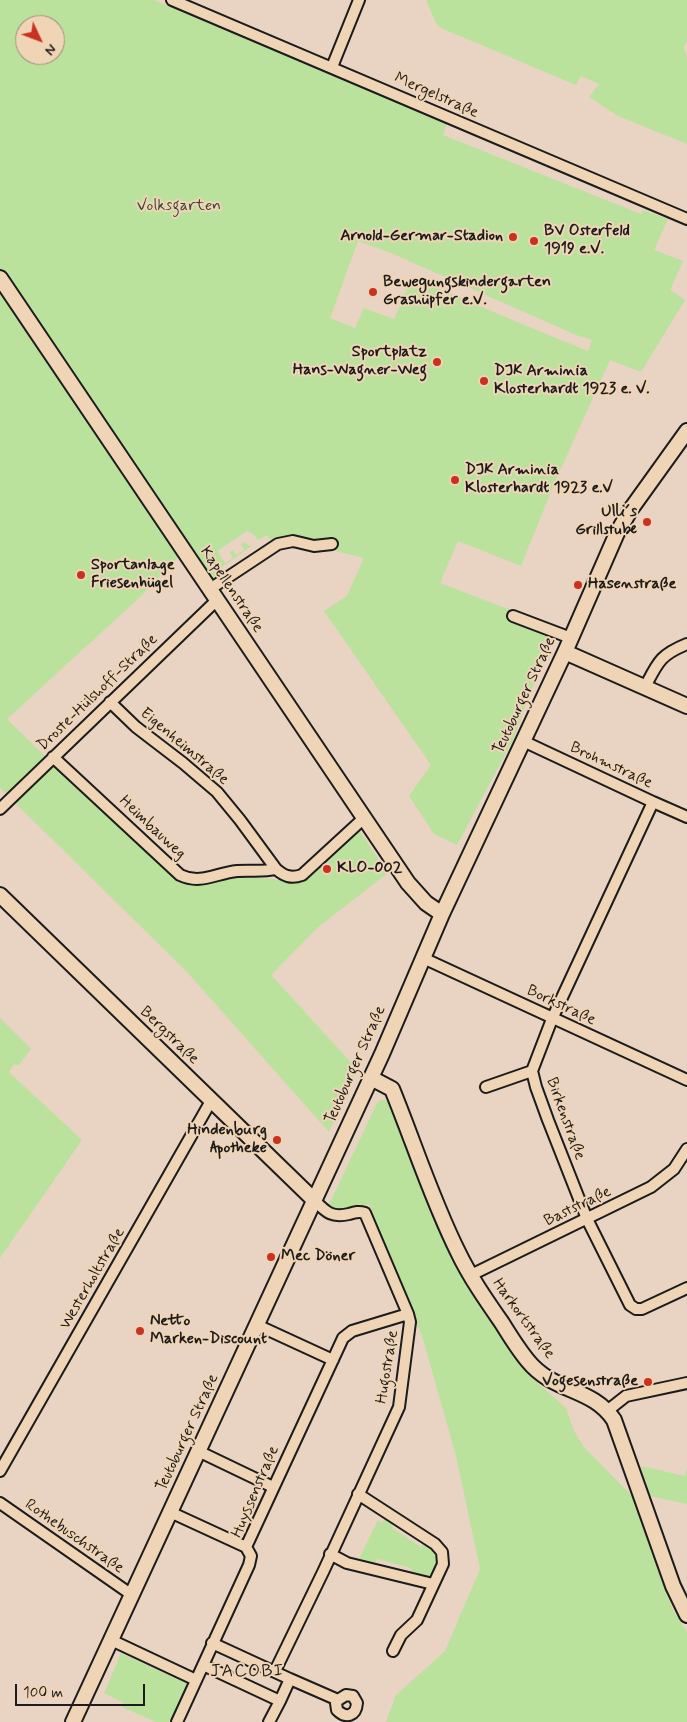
<!DOCTYPE html>
<html>
<head>
<meta charset="utf-8">
<style>
  body { margin:0 }
  #map { position:relative; width:687px; height:1722px; overflow:hidden; background:#e9d3c3; font-family:Mynerve,sans-serif }
  canvas { display:block }
  .north { position:absolute; left:15px; top:15px; width:50px; height:50px; box-sizing:border-box; background:#efd4b6; border:1px solid #9b8a78; border-radius:50%; rotate:133deg; font-size:14px; font-weight:700; line-height:20px; text-align:center; color:#1c1c1c }
  .north::after { content:''; display:block; margin:auto; width:18px; height:22px; background:#c8321e; clip-path:polygon(50% 0,100% 100%,50% 72%,0 100%) }
  .scale { position:absolute; left:15px; top:1684px; width:130px; height:22px; box-sizing:border-box; border:2px solid #1c1c1c; border-top:0; padding-left:6px; font-size:15px; line-height:18px; white-space:nowrap; color:#1c1c1c; -webkit-text-stroke:4px #efd4b6; paint-order:stroke }
</style>
</head>
<body>
<div id="map">
<canvas width="687" height="1722"></canvas>
<div class="north">N</div>
<div class="scale">100 m</div>
</div>
<script>
const ctx = document.querySelector('canvas').getContext('2d');
ctx.lineJoin = 'round';
function fill(path, color) { ctx.fillStyle = color; ctx.fill(path, 'evenodd'); }
function stroke(path, color, width, dash) { ctx.strokeStyle = color; ctx.lineWidth = width; ctx.lineCap = dash ? 'butt' : 'round'; ctx.setLineDash(dash || []); ctx.stroke(path); }
function write(font, color, halo, rows, align = 'center') {
  ctx.font = font + ' Mynerve,sans-serif'; ctx.lineWidth = 4; ctx.setLineDash([]); ctx.textBaseline = 'middle'; ctx.strokeStyle = halo; ctx.fillStyle = color; for (const [text, x, y, turn = 0] of rows) {
    ctx.save(); ctx.translate(x, y); ctx.rotate((+turn || 0) * Math.PI / 180); ctx.textAlign = isNaN(turn) ? turn : align; if (halo) ctx.strokeText(text, 0, 0); ctx.fillText(text, 0, 0); ctx.restore();
  }
}
const green = new Path2D(`
  M0 0H154L383 94 447 123 443 135 641 214 643 210 668 219 654 250 683 261 670 290 685 300 641 372 610 360 554 484 521 566 458 541 440 583 555 627 513 740 457 845 434 834 409 796 431 765 324 611 347 596 364 558 314 546 279 547 276 548 267 535 258 540 252 533 247 531 219 550 218 552 225 563 233 558 230 552 233 550 236 555 244 550 241 544 245 542 249 546 253 545 219 569 223 576 213 580 183 552 139 598 7 719 54 765 59 766 181 881 187 885 235 875 299 882 349 839 360 832 388 873 317 928 271 975 357 1069 329 1132 187 972 0 788ZM25 25H55V55H25ZM358 241 391 253 576 335 590 339 592 340 588 351 517 322 412 277 394 319 364 308 355 328 330 318Z
  M426 0H687V40L684 47 687 58V144L618 116 589 97 599 84 581 76 576 85 441 28 436 23Z
  M0 1018 31 1049 18 1066 14 1064 9 1072 82 1140 0 1258Z
  M381 1100H385L389 1103 452 1258 459 1272 519 1363 529 1375 566 1408 574 1431 584 1447 633 1497 667 1596 674 1612 687 1632V1722H386L396 1695 445 1651 480 1569 456 1456 423 1339 369 1204 339 1211 327 1209 377 1103Z
  M641 1466 685 1476 687 1468V1504L650 1496Z
  M386 1517 394 1522 392 1528 421 1547 425 1542C430 1545 435 1548 437 1553 442 1562 435 1574 426 1577 421 1578 415 1576 410 1575L411 1568 377 1559 374 1565 358 1561 378 1520 382 1523Z
  M121 1653 188 1684 171 1722H156L122 1707 124 1703 104 1693Z`);
const street = new Path2D(`
  M172 0 687 219
  M332 67 359 0
  M210 589 278 544 293 541 314 546 332 544
  M513 616 571 638
  M645 687C658 662 660 655 687 644
  M110 702 136 727 183 763 217 792 240 820 276 869C284 876 291 879 302 875L364 818
  M523 741 653 802 687 817
  M53 757 180 875C201 885 216 873 237 871 250 870 263 872 276 869
  M653 802 552 1019 532 1071 536 1087 548 1120 587 1219 630 1305 636 1309H642L687 1288
  M0 809 217 600
  M423 958 687 1080
  M486 1087 532 1071
  M471 1275 651 1187 674 1169 687 1149
  M257 1325 333 1360
  M607 1411 626 1396 687 1383
  M198 1451 273 1487
  M0 1471 211 1101
  M358 1494 435 1544 442 1552 443 1564 417 1620 401 1635 393 1651
  M0 1503 132 1595
  M170 1512 246 1547
  M330 1554 347 1563 433 1584
  M111 1640 196 1680
  M212 1643 290 1679
  M203 1665 280 1701 290 1679 338 1700 336 1703 337 1710C346 1719 356 1716 357 1703L353 1696 346 1695 338 1700
  M275 1671 324 1570 399 1407 410 1322 408 1314 365 1213C359 1211 355 1212 349 1214 331 1218 326 1212 314 1200
  M177 1722 249 1565 251 1556 246 1547 343 1338 352 1331 408 1314
  M269 1722 280 1701`);
const secondary = new Path2D(`
  M0 278 408 883 426 903 442 914
  M565 652 687 706
  M0 895 314 1200
  M371 1078 392 1089C414 1143 432 1200 458 1252 470 1277 486 1300 502 1323 510 1336 518 1349 528 1361 554 1393 592 1387 614 1420L673 1586 687 1615
  M73 1722 382 1054 442 914 565 652 617 533 631 509 687 431`);
const markers = [
  [513,237,5,"#c8321e"],
  [534,241,5,"#c8321e"],
  [373,292,5,"#c8321e"],
  [437,362,5,"#c8321e"],
  [484,381,5,"#c8321e"],
  [455,480,5,"#c8321e"],
  [647,522,5,"#c8321e"],
  [81,575,5,"#c8321e"],
  [578,585,5,"#c8321e"],
  [327,869,5,"#c8321e"],
  [277,1140,5,"#c8321e"],
  [271,1257,5,"#c8321e"],
  [140,1331,5,"#c8321e"],
  [648,1382,5,"#c8321e"]
];
const streetNames = [
  ["Mergelstraße",436,96,24],
  ["Kapellenstraße",231,590,56],
  ["Droste-Hülshoff-Straße",98,693,-44],
  ["Teutoburger Straße",525,696,-65],
  ["Eigenheimstraße",184,747,40],
  ["Brohmstraße",611,766,25],
  ["Heimbauweg",152,828,43],
  ["Borkstraße",561,1006,25],
  ["Bergstraße",169,1036,44],
  ["Teutoburger Straße",356,1065,-66],
  ["Birkenstraße",565,1119,70],
  ["Baststraße",578,1207,-26],
  ["Westerholtstraße",93,1279,-60],
  ["Harkortstraße",523,1319,54],
  ["Hugostraße",388,1367,-81],
  ["Teutoburger Straße",188,1433,-65],
  ["Huyssenstraße",256,1492,-67],
  ["Rothebuschstraße",74,1537,35]
];
const parkNames = [
  ["Volksgarten",179,207]
];
const poiNames = [
  ["BV Osterfeld",544,232],
  ["1919 e.V.",544,250],
  ["Arnold-Germar-Stadion",503,237,"right"],
  ["Bewegungskindergarten",383,283],
  ["Grashüpfer e.V.",383,301],
  ["Sportplatz",427,353,"right"],
  ["Hans-Wagner-Weg",427,371,"right"],
  ["DJK Arminia",494,372],
  ["Klosterhardt 1923 e. V.",494,390],
  ["DJK Arminia",465,471],
  ["Klosterhardt 1923 e.V",465,489],
  ["Ulli´s",637,513,"right"],
  ["Grillstube",637,531,"right"],
  ["Sportanlage",91,566],
  ["Friesenhügel",91,584],
  ["Hasenstraße",588,585],
  ["KLO-002",337,869],
  ["Hindenburg",267,1131,"right"],
  ["Apotheke",267,1149,"right"],
  ["Mec Döner",281,1257],
  ["Netto",150,1322],
  ["Marken-Discount",150,1340],
  ["Vogesenstraße",638,1382,"right"]
];
const neighbourhoodNames = [
  ["JACOBI",247,1672]
];
fill(green, '#bae29d');
stroke(street, '#1c1c1c', 14);
stroke(secondary, '#1c1c1c', 18);
stroke(street, '#efd4b6', 10);
stroke(secondary, '#efd4b6', 14);
for (const [x, y, r, color] of markers) { const dot = new Path2D(); dot.arc(x, y, r, 0, 2 * Math.PI); ctx.fillStyle = color; ctx.fill(dot); stroke(dot, '#efd4b6', 2); }
write('16px', '#1c1c1c', '#efd4b6', streetNames);
write('16px', '#3c4436', '#efd4b6', parkNames);
write('bold 16px', '#1c1c1c', '#efd4b6', poiNames, 'left');
ctx.letterSpacing = '1px';
write('18px', '#1c1c1c', '#efd4b6', neighbourhoodNames);
ctx.letterSpacing = '0px';
</script>
</body>
</html>
